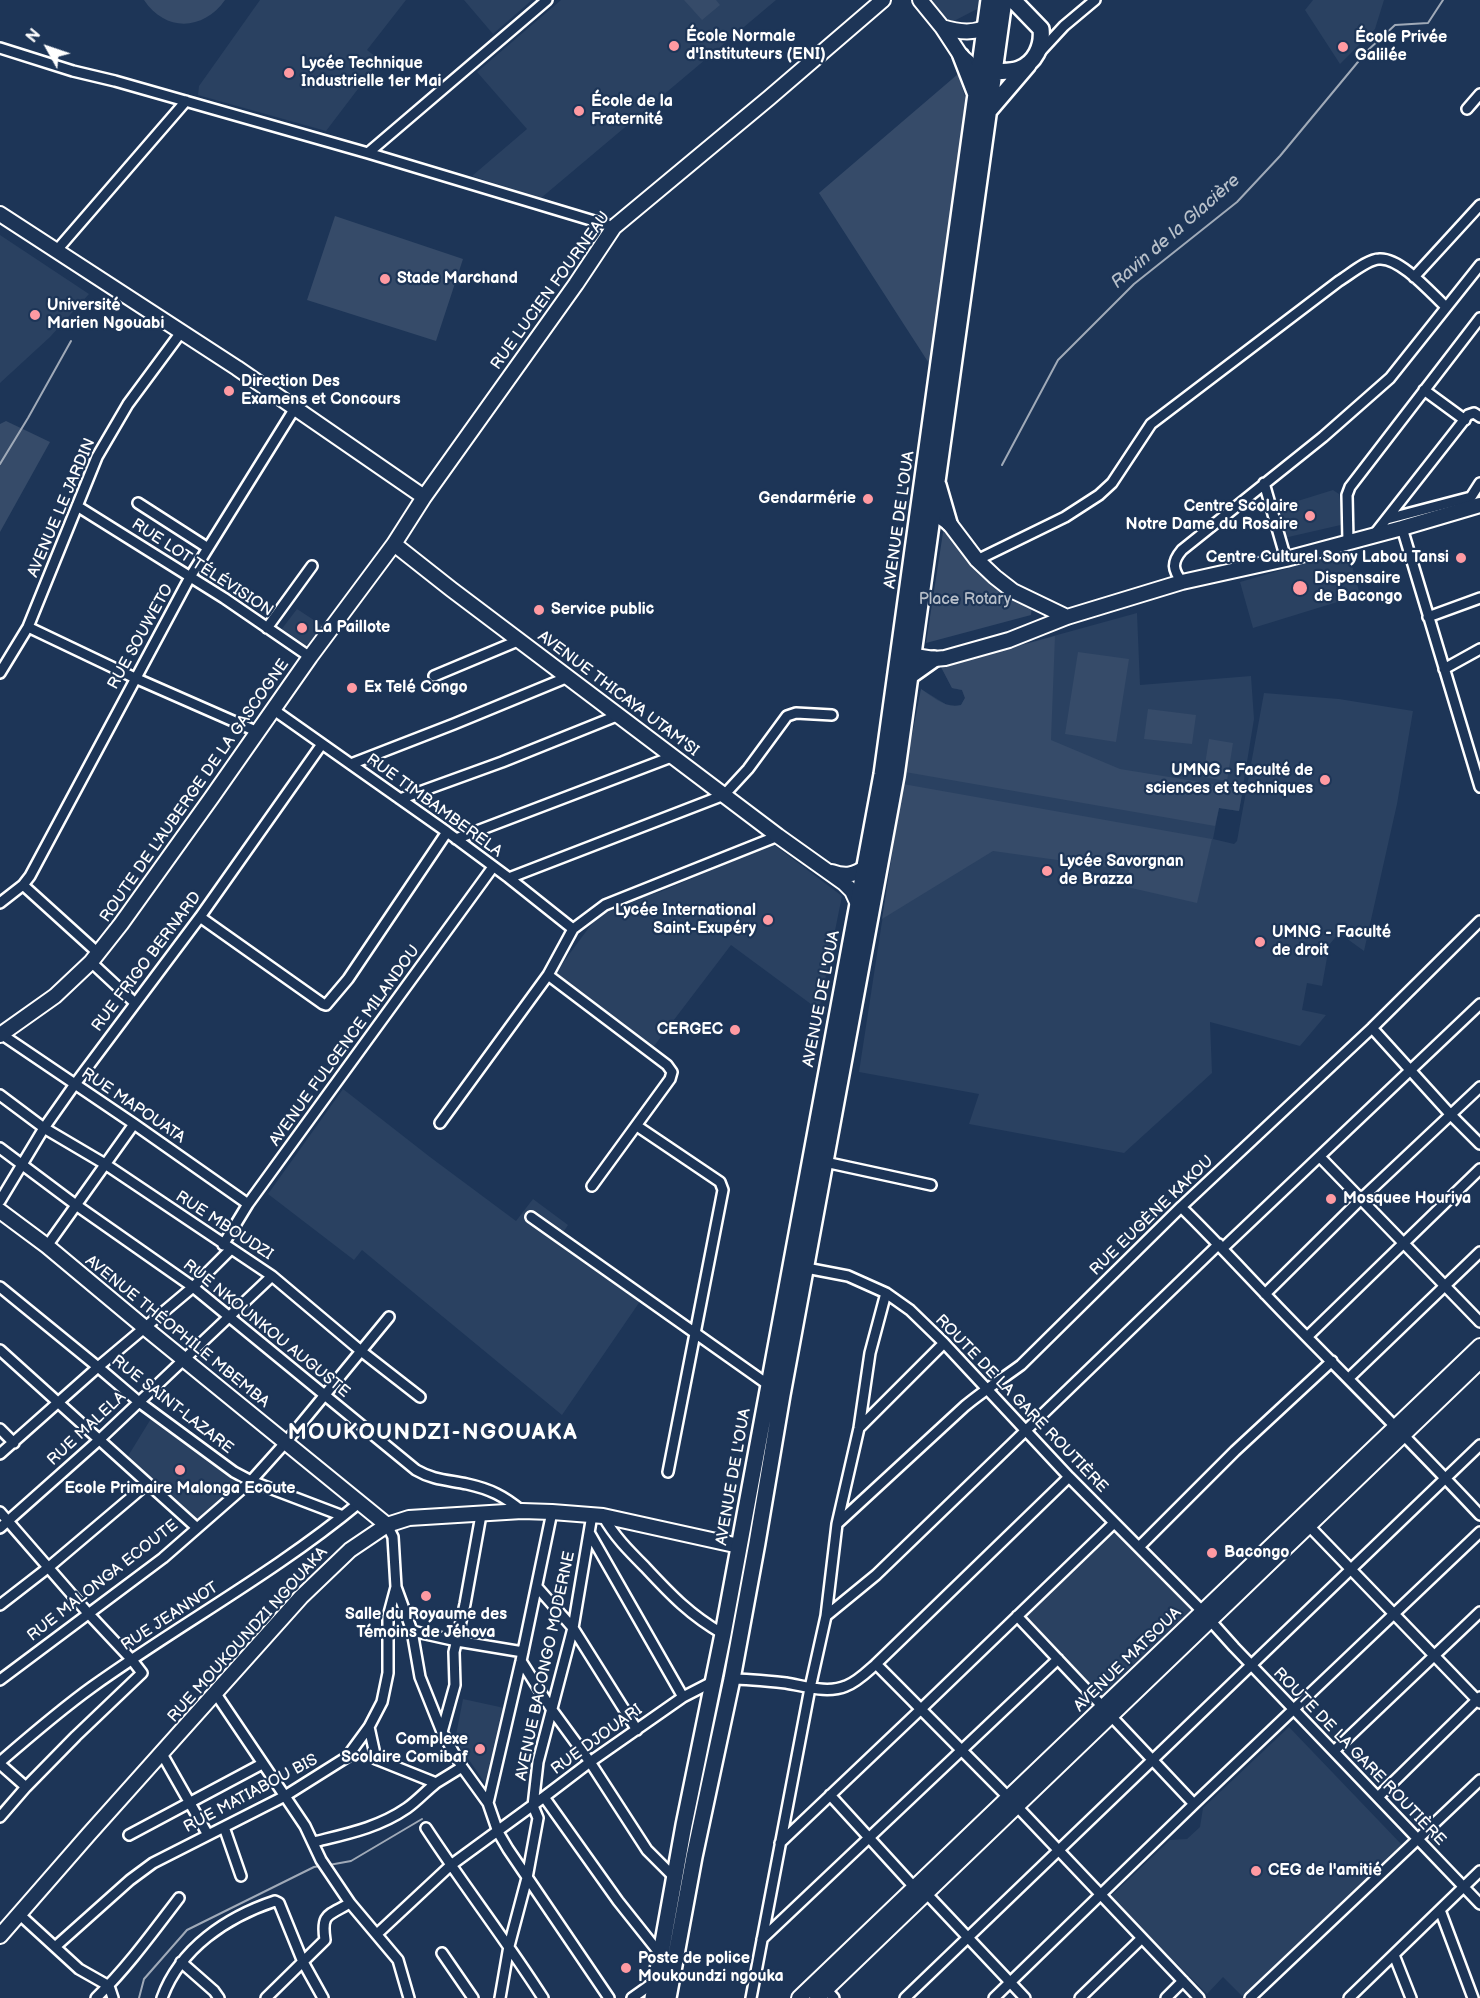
<!DOCTYPE html>
<html>
<head>
<meta charset="utf-8">
<style>
  body { margin:0 }
  #map { position:relative; width:1480px; height:1998px; overflow:hidden; background:#1d3557; font-family:"Balsamiq Sans",sans-serif }
  canvas { display:block }
  .north { position:absolute; left:18px; top:18px; width:60px; height:60px; -webkit-text-stroke:4px #1d3557; paint-order:stroke; rotate:310deg; font-size:16px; font-weight:700; line-height:24px; text-align:center; color:#fff }
  .north::after { content:''; display:block; margin:auto; width:21px; height:27px; background:#fff; clip-path:polygon(50% 0,100% 100%,50% 72%,0 100%) }
</style>
</head>
<body>
<div id="map">
<canvas width="1480" height="1998"></canvas>
<div class="north">N</div>
</div>
<script>
const ctx = document.querySelector('canvas').getContext('2d');
ctx.lineJoin = 'round';
function fill(path, color) { ctx.fillStyle = color; ctx.fill(path, 'evenodd'); }
function stroke(path, color, width, dash) { ctx.strokeStyle = color; ctx.lineWidth = width; ctx.lineCap = dash ? 'butt' : 'round'; ctx.setLineDash(dash || []); ctx.stroke(path); }
function write(font, color, halo, rows, align = 'center') {
  ctx.font = font + ' "Balsamiq Sans",sans-serif'; ctx.lineWidth = 4.5; ctx.setLineDash([]); ctx.textBaseline = 'middle'; ctx.strokeStyle = halo; ctx.fillStyle = color; for (const [text, x, y, turn = 0] of rows) {
    ctx.save(); ctx.translate(x, y); ctx.rotate((+turn || 0) * Math.PI / 180); ctx.textAlign = isNaN(turn) ? turn : align; if (halo) ctx.strokeText(text, 0, 0); ctx.fillText(text, 0, 0); ctx.restore();
  }
}
const built = new Path2D(`
  M260 0H406L367 50 380 60 326 131 198 95 199 86Z
  M464 0H532L493 34Z
  M561 0H776L541 198 472 176 527 129 477 72Z
  M931 0H982L981 7 950 23Z
  M1313 0H1384L1375 29 1340 64 1305 10Z
  M0 235 89 294 50 337 0 383Z
  M1333 490 1339 494 1345 524 1284 538 1275 508Z
  M1348 551 1360 595 1253 628 1240 582Z
  M297 609 323 626 307 648 281 630Z
  M1137 613 1140 685 1251 676 1254 719 1239 811 1219 808 1213 839 1234 844 1237 841 1264 693 1339 699 1413 711 1397 804 1364 951 1339 933 1324 951 1328 952 1322 986 1307 983 1302 1010 1326 1015 1300 1046 1210 1022 1212 1073 1124 1153 969 1124 979 1094 859 1072 903 784 921 689 947 705 954 707 961 705 965 698 962 690 952 688 941 667Z
  M773 844 842 896 819 1010 731 945 651 1050 553 976 599 914 607 906 660 892Z
  M343 1089 430 1157 516 1221 533 1199 568 1225 560 1237 643 1297 562 1415 362 1250 354 1260 268 1194Z
  M152 1417 237 1480 238 1485 197 1523 125 1461Z
  M1114 1523 1199 1608 1099 1703 1017 1616Z
  M463 1699 509 1709 490 1790 455 1740Z
  M1289 1727 1402 1845 1242 1996 1223 1977 1207 1994 1110 1897 1170 1840 1187 1839 1200 1827 1203 1808Z`);
const green = new Path2D(`
  M144 0H225C204 30 166 33 144 0Z
  M684 0H716L720 5 702 20Z
  M958 74 966 100 932 368 819 193Z
  M335 216 463 259 436 341 307 300Z
  M6 421 50 442 0 532V424Z
  M944 526 1032 607 1031 615 926 643Z
  M1055 636 1051 740 1120 769 1243 789 1239 811 1219 808 1215 826 905 772 921 689C933 697 946 709 961 705L965 698 962 690 952 688 941 667Z
  M1078 652 1129 659 1116 742 1065 734Z
  M1148 709 1196 715 1192 744 1144 739Z
  M1209 739 1233 743 1227 781 1203 777Z
  M903 784 1212 839 1197 903 1127 887 1129 870 993 851 882 919Z`);
const stream = new Path2D(`
  M0 464 28 418 71 341
  M1002 465 1058 360 1134 284 1237 202 1280 156 1367 51 1395 25 1428 23 1443 0
  M329 1865 351 1861 422 1819
  M139 1998 144 1979 187 1930 314 1867 320 1866`);
const street = new Path2D(`
  M0 48 73 71 115 81 368 153 614 227
  M1040 52 1064 26 1095 0
  M1467 109 1480 94
  M368 153 547 0
  M57 250 186 101
  M1414 277 1480 205
  M1424 390 1465 420
  M1264 483 1286 559
  M138 503 208 548
  M77 506 224 598 310 657
  M1387 519 1471 497 1480 483
  M1402 528 1480 787
  M1373 536 1468 415 1474 413 1480 417
  M1348 542 1347 495 1350 487 1480 318
  M977 560 1065 517 1099 495 1112 483 1151 424 1339 281C1349 275 1368 259 1379 259 1400 257 1431 293 1446 307
  M1182 582C1173 570 1171 563 1182 550L1323 437 1390 378 1480 265
  M1428 617 1480 598
  M28 627 135 678 258 732
  M267 628 312 566
  M1444 669 1480 649
  M0 673 28 627 97 457 128 404 182 331
  M434 676 520 640
  M274 710 447 832 509 878 573 929
  M351 764 454 724 568 677
  M400 799 502 762 619 715
  M456 839 674 756
  M509 878 724 795 748 769 787 716 796 713 832 715
  M23 885 98 953
  M0 903 23 885 30 876 190 577 295 408
  M200 917 323 1004 326 1005 348 979 447 832
  M91 962 135 1003
  M548 975 667 1065 672 1072 670 1079 592 1186
  M1372 1028 1450 1114 1480 1144
  M1 1034 134 1124 248 1204
  M0 1095 44 1128 105 1164 272 1276 361 1351 420 1397
  M440 1123 548 975 573 929 605 905 778 836
  M637 1126 720 1182 723 1190 668 1472
  M0 1148 76 1205 193 1287 416 1470C433 1480 448 1480 467 1484 490 1489 504 1496 522 1511
  M1320 1157 1480 1322
  M825 1162 931 1185
  M0 1201 44 1128 75 1084 200 917 322 744
  M1181 1207C1224 1249 1263 1293 1305 1335 1364 1395 1423 1454 1480 1515
  M531 1217 770 1386
  M223 1245 248 1204 493 867
  M47 1246 134 1124
  M1223 1248 1480 1004
  M801 1267 848 1276 886 1293 910 1310 944 1343 1069 1477 1199 1608 1234 1647 1480 1904
  M0 1287 98 1367 139 1402 234 1472 251 1481 343 1516
  M1265 1294 1361 1199 1480 1087
  M1307 1337 1480 1169
  M0 1350 196 1527
  M1349 1378 1480 1252
  M859 1428 944 1343
  M0 1429 14 1443
  M0 1454 98 1367 193 1287 231 1249
  M0 1512 87 1612 132 1660 142 1673 76 1736 26 1787 0 1817
  M603 1516C614 1536 629 1551 645 1567 671 1595 690 1615 723 1634
  M837 1524 965 1406C983 1391 1002 1379 1021 1365L1181 1207 1372 1028 1480 921
  M387 1525 393 1537 396 1587 412 1631 420 1677 442 1732 462 1767 488 1803 498 1832 508 1849 609 1998
  M1309 1526 1480 1703
  M0 1528 99 1440 272 1276
  M590 1534 683 1697
  M1139 1547 1235 1451 1332 1361
  M537 1587 573 1628 637 1730
  M0 1605 49 1567 147 1484
  M826 1616 876 1575 1219 1244
  M1017 1616 1103 1707
  M412 1631 457 1641 523 1652
  M521 1661 552 1710 590 1762 647 1850 675 1878
  M876 1664 1008 1797 1199 1998
  M730 1679C748 1679 767 1681 786 1683 805 1686 827 1694 846 1686 857 1682 867 1672 876 1664L1069 1477
  M0 1680 163 1558 251 1481 286 1442 389 1317
  M216 1694 305 1826 321 1860 350 1903
  M1111 1716 1194 1804
  M369 1727 376 1759 436 1783 462 1767
  M442 1732 455 1685 454 1652 465 1604 481 1515
  M1334 1751 1480 1612
  M162 1754 208 1835
  M0 1762C30 1736 60 1710 92 1687 180 1624 276 1572 359 1503
  M0 1764 26 1787
  M830 1795 914 1887
  M544 1797 618 1901 661 1955
  M1378 1797 1480 1697
  M488 1803 521 1661 552 1512
  M224 1827 241 1876
  M426 1828C464 1886 506 1940 543 1998
  M129 1835 262 1764
  M314 1842C346 1834 378 1828 407 1808 417 1801 426 1791 436 1783
  M780 1843 920 1710 1114 1523
  M925 1892 1025 1998
  M1440 1910 1473 1998
  M19 1914 79 1969 109 1986 113 1998
  M377 1934 451 1865 544 1797 590 1762 683 1697 716 1680
  M762 1939 1058 1659
  M55 1947 130 1880 153 1863 285 1796 347 1757 369 1727 382 1702 388 1673V1617L396 1587
  M442 1953 473 1998
  M1394 1955 1411 1998
  M181 1962 214 1991 219 1998
  M826 1989 834 1998
  M96 1998C127 1968 153 1932 179 1898
  M162 1998C180 1948 227 1917 275 1901L279 1903 303 1962 323 1998
  M266 1998 325 1940C321 1913 328 1916 350 1903L398 1960 409 1998
  M500 1998 509 1946 527 1878 538 1818 533 1806 538 1762 573 1628 592 1515
  M632 1998 656 1981
  M751 1998 810 1688 826 1616 837 1524 859 1428 870 1353 886 1293
  M905 1998 1480 1445
  M994 1998 1194 1804 1480 1532
  M1080 1998 1141 1939
  M1166 1998 1183 1981
  M1250 1998 1480 1780
  M1349 1998 1480 1871`);
const secondary = new Path2D(`
  M920 0 942 27 961 56 968 62
  M942 27C958 32 978 35 991 23
  M0 214 237 368 424 497
  M942 518 949 523 977 560 995 577 1013 591 1067 617
  M394 544 451 589 778 836 844 883 852 891 858 904 863 905
  M902 654 934 659 945 658 1009 640 1067 617 1182 582 1286 559 1402 528 1480 505
  M832 872C846 877 854 875 866 867L873 868
  M0 1035 55 996 91 962 121 924 212 797 310 657 394 544 424 497 576 284 614 227 769 98 883 0
  M0 1211 47 1246 144 1327 387 1525
  M0 1936 89 1834 301 1597 350 1550 387 1525 409 1518 522 1511 552 1512 603 1516 739 1546
  M799 1998 1480 1346
  M817 1998 1480 1361`);
const primary = new Path2D(`
  M961 56 975 92
  M994 72C1002 71 1011 72 1019 69 1035 63 1043 46 1041 29L1013 0
  M987 113 1028 65
  M938 485 949 523
  M910 676 934 659
  M653 1998 684 1825 723 1634 882 774 989 0
  M668 1998 694 1857 732 1679 757 1543 782 1395 896 776 1004 0`);
const markers = [
  [674,46,6,"#ff9aa2"],
  [1343,47,6,"#ff9aa2"],
  [289,73,6,"#ff9aa2"],
  [579,111,6,"#ff9aa2"],
  [385,279,6,"#ff9aa2"],
  [35,315,6,"#ff9aa2"],
  [229,391,6,"#ff9aa2"],
  [868,499,6,"#ff9aa2"],
  [1310,516,6,"#ff9aa2"],
  [1461,558,6,"#ff9aa2"],
  [1300,588,8,"#ff9aa2"],
  [539,610,6,"#ff9aa2"],
  [302,628,6,"#ff9aa2"],
  [352,688,6,"#ff9aa2"],
  [1325,780,6,"#ff9aa2"],
  [1047,871,6,"#ff9aa2"],
  [768,920,6,"#ff9aa2"],
  [1260,942,6,"#ff9aa2"],
  [735,1030,6,"#ff9aa2"],
  [1331,1199,6,"#ff9aa2"],
  [180,1470,6,"#ff9aa2"],
  [1212,1553,6,"#ff9aa2"],
  [426,1596,6,"#ff9aa2"],
  [480,1749,6,"#ff9aa2"],
  [1256,1871,6,"#ff9aa2"],
  [626,1968,6,"#ff9aa2"]
];
const poiNames = [
  ["École Normale",686,37],
  ["d'Instituteurs (ENI)",686,55],
  ["École Privée",1355,38],
  ["Galilée",1355,56],
  ["Lycée Technique",301,64],
  ["Industrielle 1er Mai",301,82],
  ["École de la",591,102],
  ["Fraternité",591,120],
  ["Stade Marchand",397,279],
  ["Université",47,306],
  ["Marien Ngouabi",47,324],
  ["Direction Des",241,382],
  ["Examens et Concours",241,400],
  ["Gendarmérie",856,499,"right"],
  ["Centre Scolaire",1298,507,"right"],
  ["Notre Dame du Rosaire",1298,525,"right"],
  ["Centre Culturel Sony Labou Tansi",1449,558,"right"],
  ["Dispensaire",1314,579],
  ["de Bacongo",1314,597],
  ["Service public",551,610],
  ["La Paillote",314,628],
  ["Ex Telé Congo",364,688],
  ["UMNG - Faculté de",1313,771,"right"],
  ["sciences et techniques",1313,789,"right"],
  ["Lycée Savorgnan",1059,862],
  ["de Brazza",1059,880],
  ["Lycée International",756,911,"right"],
  ["Saint-Exupéry",756,929,"right"],
  ["UMNG - Faculté",1272,933],
  ["de droit",1272,951],
  ["CERGEC",723,1030,"right"],
  ["Mosquee Houriya",1343,1199],
  ["Ecole Primaire Malonga Ecoute",180,1489,"center"],
  ["Bacongo",1224,1553],
  ["Salle du Royaume des",426,1615,"center"],
  ["Témoins de Jéhova",426,1633,"center"],
  ["Complexe",468,1740,"right"],
  ["Scolaire Comibaf",468,1758,"right"],
  ["CEG de l'amitié",1268,1871],
  ["Poste de police",638,1959],
  ["Moukoundzi ngouka",638,1977]
];
const streetNames = [
  ["RUE LUCIEN FOURNEAU",551,291,-54],
  ["AVENUE LE JARDIN",62,508,-67],
  ["AVENUE DE L'OUA",900,520,-82],
  ["RUE LOT TÉLÉVISION",202,568,33],
  ["RUE SOUWETO",141,637,-61],
  ["AVENUE THICAYA UTAM'SI",618,694,37],
  ["ROUTE DE L'AUBERGE DE LA GASCOGNE",195,791,-55],
  ["RUE TIMBAMBERELA",434,806,36],
  ["RUE FRIGO BERNARD",147,962,-53],
  ["AVENUE DE L'OUA",822,999,-79],
  ["AVENUE FULGENCE MILANDOU",345,1046,-54],
  ["RUE MAPOUATA",133,1106,34],
  ["RUE EUGÈNE KAKOU",1152,1216,-44],
  ["RUE MBOUDZI",224,1226,33],
  ["RUE NKOUNKOU AUGUSTE",266,1329,39],
  ["AVENUE THÉOPHILE MBEMBA",177,1332,39],
  ["ROUTE DE LA GARE ROUTIÈRE",1021,1404,46],
  ["RUE SAINT-LAZARE",172,1405,38],
  ["RUE MALELA",87,1429,-43],
  ["AVENUE DE L'OUA",734,1477,-80],
  ["RUE MALONGA ECOUTE",103,1581,-38],
  ["RUE JEANNOT",170,1617,-33],
  ["RUE MOUKOUNDZI NGOUAKA",248,1635,-48],
  ["AVENUE MATSOUA",1128,1660,-44],
  ["AVENUE BACONGO MODERNE",546,1666,-78],
  ["RUE DJOUARI",597,1740,-36],
  ["ROUTE DE LA GARE ROUTIÈRE",1359,1757,46],
  ["RUE MATIABOU BIS",251,1794,-28]
];
const parkNames = [
  ["Place Rotary",965,600]
];
const waterNames = [
  ["Ravin de la Glacière",1176,232,-41]
];
const districtNames = [
  ["MOUKOUNDZI-NGOUAKA",433,1433]
];
fill(built, '#2a4161');
fill(green, '#364b69');
stroke(stream, '#a0aab8', 2);
stroke(street, '#fff', 14);
stroke(secondary, '#fff', 18);
stroke(primary, '#fff', 20);
stroke(street, '#1d3557', 9);
stroke(secondary, '#1d3557', 14);
stroke(primary, '#1d3557', 15);
for (const [x, y, r, color] of markers) { const dot = new Path2D(); dot.arc(x, y, r, 0, 2 * Math.PI); ctx.fillStyle = color; ctx.fill(dot); stroke(dot, '#1d3557', 2); }
write('bold 16px', '#fff', '#1d3557', poiNames, 'left');
write('16px', '#fff', '#1d3557', streetNames);
write('16px', '#b9c0ca', '#1d3557', parkNames);
write('italic 18px', '#b8c0ca', '#1d3557', waterNames);
ctx.letterSpacing = '1.5px';
write('bold 22px', '#fff', '#1d3557', districtNames);
ctx.letterSpacing = '0px';
</script>
</body>
</html>
